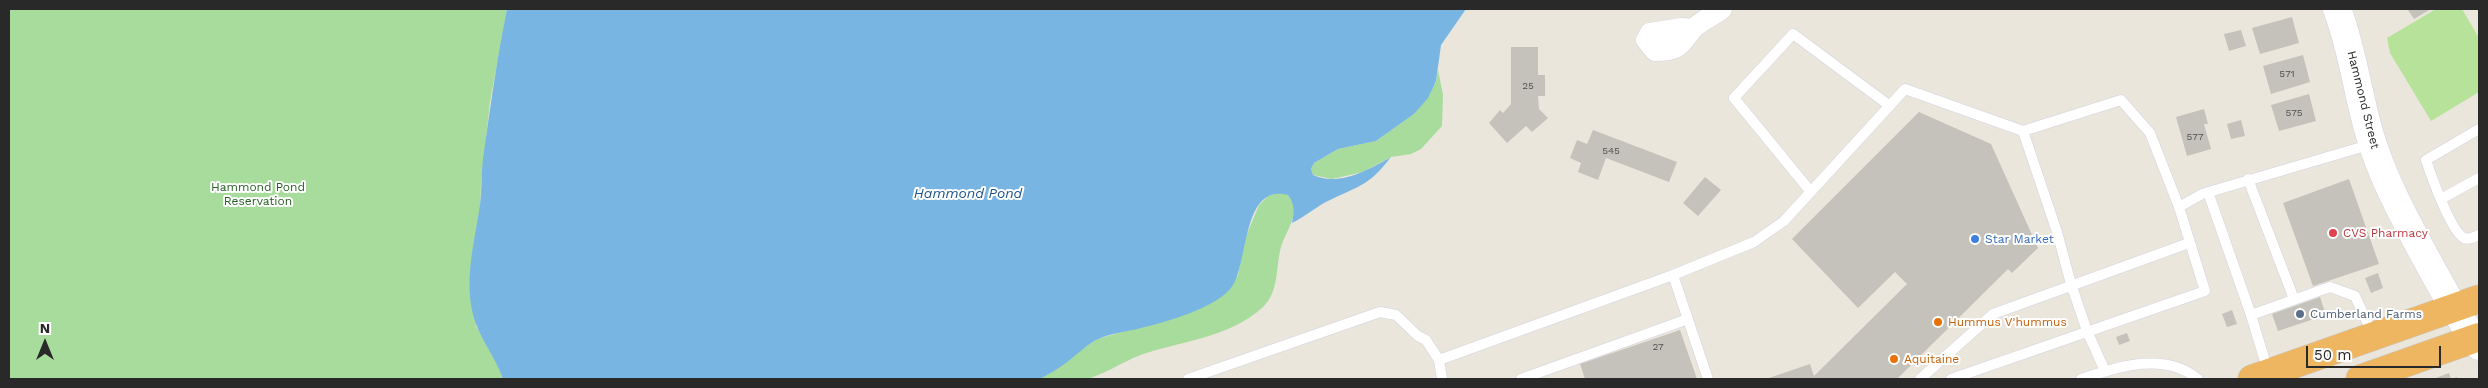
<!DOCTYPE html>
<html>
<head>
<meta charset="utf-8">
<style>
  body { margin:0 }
  #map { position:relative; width:2488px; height:388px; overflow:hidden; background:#eae6dc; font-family:"Work Sans",sans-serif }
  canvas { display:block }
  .frame { position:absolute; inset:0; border:10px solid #292929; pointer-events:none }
  .north { position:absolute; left:20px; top:318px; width:50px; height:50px; -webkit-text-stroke:4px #fff; paint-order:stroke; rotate:0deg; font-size:14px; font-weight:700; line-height:20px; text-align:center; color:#292929 }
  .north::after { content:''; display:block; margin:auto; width:18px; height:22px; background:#292929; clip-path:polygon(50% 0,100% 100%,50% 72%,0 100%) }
  .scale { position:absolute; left:2306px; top:346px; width:135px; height:22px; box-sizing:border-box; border:2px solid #292929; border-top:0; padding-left:6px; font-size:15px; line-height:18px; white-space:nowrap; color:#292929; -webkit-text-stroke:4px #fff; paint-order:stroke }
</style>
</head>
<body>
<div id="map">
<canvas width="2488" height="388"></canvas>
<div class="frame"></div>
<div class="north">N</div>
<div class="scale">50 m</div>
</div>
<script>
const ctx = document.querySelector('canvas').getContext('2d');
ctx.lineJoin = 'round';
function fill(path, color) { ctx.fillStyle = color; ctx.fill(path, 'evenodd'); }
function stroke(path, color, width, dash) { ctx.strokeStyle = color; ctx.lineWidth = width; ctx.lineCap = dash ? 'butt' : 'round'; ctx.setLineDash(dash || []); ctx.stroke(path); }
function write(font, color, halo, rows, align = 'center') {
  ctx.font = font + ' "Work Sans",sans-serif'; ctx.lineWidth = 4; ctx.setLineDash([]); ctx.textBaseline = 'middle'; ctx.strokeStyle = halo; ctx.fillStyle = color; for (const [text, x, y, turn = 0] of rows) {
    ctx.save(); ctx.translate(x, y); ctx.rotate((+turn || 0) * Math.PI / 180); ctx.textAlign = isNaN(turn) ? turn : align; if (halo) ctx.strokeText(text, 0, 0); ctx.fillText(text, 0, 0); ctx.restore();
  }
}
const green = new Path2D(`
  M9 9H507L490 102 481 183 476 326 498 364 503 379H9Z
  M1438 70 1443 95 1442 126 1421 149 1411 154 1391 157 1363 172 1332 179 1313 175 1311 169 1314 163 1338 149 1376 141 1414 114 1436 82Z
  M1278 192 1288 194C1302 214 1287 228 1281 247 1275 269 1280 291 1262 308 1229 338 1179 341 1138 356 1123 362 1101 376 1086 379 1072 382 1054 379 1040 379L1097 339 1169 319 1218 299 1238 275 1244 241 1259 205 1268 196Z`);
const pitch = new Path2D(`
  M2436 9H2462L2479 38V92L2431 121 2390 53 2387 38Z`);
const water = new Path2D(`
  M507 9H1466L1441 45 1436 81 1428 98 1414 114 1376 141 1338 149 1314 163 1311 169 1313 175C1338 187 1369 170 1391 157 1370 184 1362 185 1332 199 1318 205 1306 216 1292 223 1294 212 1295 204 1288 195 1241 182 1249 266 1231 288 1214 309 1165 322 1141 328 1126 332 1110 333 1096 340 1084 347 1074 357 1063 365 1056 370 1047 375 1040 379H503C495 355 477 336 472 310 465 274 475 240 480 205 482 190 481 174 483 159 490 109 497 58 507 9Z`);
const building = new Path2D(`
  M2410 9H2431L2414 19 2408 10Z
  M2292 17 2299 43 2260 54 2252 28Z
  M2241 30 2246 46 2229 51 2224 34Z
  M1511 47H1538V75H1545V96H1538L1539 109 1548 118 1532 132 1526 126 1507 143 1489 123 1500 110 1503 113 1511 104Z
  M2303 55 2310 82 2271 94 2263 66Z
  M2309 94 2316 121 2279 131 2271 105Z
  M2204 109 2208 124H2204L2211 149 2187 156 2176 117Z
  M1919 112 1991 144 2038 248 2012 273 2008 269 1897 379H1766L1810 364 1814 376 1907 284 1895 272 1858 308 1792 239Z
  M2241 120 2245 136 2231 139 2227 124Z
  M1593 130 1677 162 1669 182 1606 158 1598 180 1578 172 1581 163 1570 158 1577 140 1587 144Z
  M1705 177 1721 190 1698 216 1683 203Z
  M2349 179 2379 264 2313 286 2283 203Z
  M2378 273 2383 288 2371 293 2365 278Z
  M2320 297 2326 315 2278 331 2272 314Z
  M2232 310 2237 324 2227 327 2222 314Z
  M1680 330 1697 379H1585L1580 364Z
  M2127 333 2130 341 2119 345 2116 337Z
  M2449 373 2451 379 2457 377 2458 379H2433Z`);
const lane = new Path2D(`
  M2479 129 2426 160C2431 175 2451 232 2464 238 2469 240 2474 237 2479 235
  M2023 131 2057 232 2071 284 2087 331 2105 371
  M2248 179 2294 299
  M1811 192 1734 98 1793 34 1890 106
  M2208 192 2251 315
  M2441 199 2479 178
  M2179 207 2202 194 2372 144
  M1673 275 1708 379
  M1439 360 1673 275 1754 242 1784 221 1905 89 2023 131 2121 100 2150 133 2179 207 2205 291 1951 379
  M2268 371 2251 315 2330 287 2355 296 2373 335
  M1188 379 1380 312 1396 315 1418 336 1426 340 1439 360 1442 379
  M1521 379 1688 319
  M1920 379 1993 314 2189 243
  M2081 379C2118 367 2164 351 2198 379`);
const street = new Path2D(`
  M1693 29 1682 28 1650 33 1646 40 1655 51C1680 51 1679 46 1693 29 1700 21 1713 16 1722 9`);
const secondary = new Path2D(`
  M2337 9C2354 53 2358 100 2373 145 2385 182 2404 217 2422 251 2440 284 2457 316 2479 346`);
const highway = new Path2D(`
  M2252 379 2479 299
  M2360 379 2479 337`);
const markers = [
  [2333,233,5,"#e0444e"],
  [1975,239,5,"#3f7fe0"],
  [2300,314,5,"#5c6f8a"],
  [1938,322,5,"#e8710a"],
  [1894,359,5,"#e8710a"]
];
const numberNames = [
  ["571",2287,74],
  ["25",1528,86],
  ["575",2294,113],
  ["577",2195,137],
  ["545",1611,151],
  ["27",1658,347]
];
const streetNames = [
  ["Hammond Street",2363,100,76]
];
const parkNames = [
  ["Hammond Pond",258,187],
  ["Reservation",258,201]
];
const healthNames = [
  ["CVS Pharmacy",2343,233]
];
const shopNames = [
  ["Star Market",1985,239]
];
const serviceNames = [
  ["Cumberland Farms",2310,314]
];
const foodNames = [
  ["Hummus V'hummus",1948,322],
  ["Aquitaine",1904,359]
];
const waterNames = [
  ["Hammond Pond",968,194]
];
fill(green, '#a8dc9d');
fill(pitch, '#b7e299');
fill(water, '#78b5e3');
fill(building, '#c5c2bb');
stroke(lane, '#d1d2e0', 11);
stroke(street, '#d1d2e0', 21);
stroke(secondary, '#d1d2e0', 29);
stroke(highway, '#c7c7c7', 29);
stroke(lane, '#fff', 10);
stroke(street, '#fff', 20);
stroke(secondary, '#fff', 28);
stroke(highway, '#efb662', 28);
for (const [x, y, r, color] of markers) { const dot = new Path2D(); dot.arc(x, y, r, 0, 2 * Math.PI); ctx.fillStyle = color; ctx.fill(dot); stroke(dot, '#fff', 2); }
write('10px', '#504f4e', null, numberNames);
write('12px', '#292929', '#fff', streetNames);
write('12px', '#235e20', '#fff', parkNames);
write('12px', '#be3a42', '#fff', healthNames, 'left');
write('12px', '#366cbe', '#fff', shopNames, 'left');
write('12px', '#4e5e75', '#fff', serviceNames, 'left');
write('12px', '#c56008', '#fff', foodNames, 'left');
write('italic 14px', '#19528c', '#fff', waterNames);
</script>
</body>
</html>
